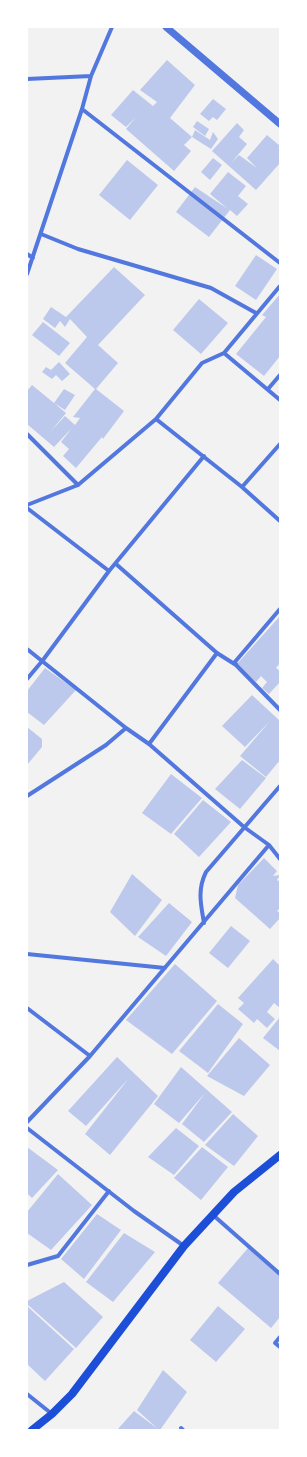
<!DOCTYPE html>
<html>
<head>
<meta charset="utf-8">
<style>
  body { margin:0 }
  #map { position:relative; width:307px; height:1457px; overflow:hidden; background:#f2f2f2; font-family:"Fira Sans Condensed",sans-serif }
  canvas { display:block }
  .frame { position:absolute; inset:0; border:28px solid #fff; pointer-events:none }
</style>
</head>
<body>
<div id="map">
<canvas width="307" height="1457"></canvas>
<div class="frame"></div>
</div>
<script>
const ctx = document.querySelector('canvas').getContext('2d');
ctx.lineJoin = 'round';
function fill(path, color) { ctx.fillStyle = color; ctx.fill(path, 'evenodd'); }
function stroke(path, color, width, dash) { ctx.strokeStyle = color; ctx.lineWidth = width; ctx.lineCap = dash ? 'butt' : 'round'; ctx.setLineDash(dash || []); ctx.stroke(path); }
const building = new Path2D(`
  M167 60 195 85 170 118 192 137 184 145 191 151 174 171 126 129 136 117 126 127 111 115 133 90 153 106 157 102 140 90Z
  M213 99 226 109 217 120 213 117 209 121 200 114Z
  M197 121 209 129 205 136 193 127Z
  M237 123 244 130 239 137 247 144 232 162 239 155 257 168 247 158 267 135 280 146V163L256 190 212 151Z
  M195 130 210 140 213 132 218 139 211 149 192 137Z
  M213 158 222 165 210 180 201 172Z
  M127 160 158 185 130 220 99 195Z
  M228 172 246 186 238 196 248 204 237 216 230 210 209 237 176 212 195 187 228 209 210 194Z
  M256 255 277 269 256 300 235 286Z
  M114 267 145 295 98 345 118 363 96 389 124 411 103 439 102 437 76 468 63 456 69 449 61 442 72 428 54 447 27 424V391L32 385 54 403 64 389 75 395 65 410 54 403 66 413 50 432 65 416 75 425 80 418 73 417 95 389 65 363 87 337 70 319 65 327 60 321 55 328 43 319 51 307 66 317Z
  M280 294V356L264 376 236 354 266 317 262 315Z
  M199 299 228 323 201 354 173 330Z
  M43 322 70 343 59 356 32 335Z
  M59 362 70 374 62 381 56 375 52 379 42 372 46 367 51 370Z
  M280 616V663L276 668 280 671V682L269 694 262 688 267 682 261 676 256 682 236 665Z
  M45 668 76 690 44 725 27 712V691Z
  M252 695 280 721V760L266 777 240 756 270 721 245 747 222 726Z
  M27 727 42 739V747L27 765Z
  M242 760 266 778 240 809 215 789Z
  M171 774 202 798 171 834 142 813Z
  M203 800 231 822 199 857 174 834Z
  M264 858 277 871 273 876 280 875 277 880 280 882V908L277 911 280 913V918L270 929 235 898 238 885Z
  M132 874 162 900 135 936 110 912Z
  M169 903 192 922 166 956 138 937Z
  M231 926 250 941 228 968 209 953Z
  M273 959 280 966V1008L274 1003 267 1012 275 1019 267 1028 257 1019 254 1023 238 1009 244 1003 238 998Z
  M175 964 217 1001 172 1054 126 1020Z
  M218 1004 243 1024 208 1073 179 1051Z
  M280 1017V1051L263 1038Z
  M239 1038 270 1065 244 1096 207 1076Z
  M117 1057 158 1096 110 1155 85 1134 129 1078 86 1126 68 1111Z
  M181 1067 232 1112 204 1142 182 1124 205 1093 179 1123 154 1104Z
  M233 1114 258 1136 234 1166 205 1145Z
  M176 1128 199 1146 174 1175 148 1157Z
  M27 1147 58 1170 32 1198 27 1193Z
  M202 1147 228 1167 201 1200 174 1178Z
  M58 1174 92 1205 51 1250 27 1233V1212Z
  M97 1214 121 1230 84 1279 61 1259Z
  M124 1233 155 1252 113 1302 86 1282Z
  M248 1248 280 1275V1317L271 1328 218 1283Z
  M64 1282 103 1317 76 1348 27 1304V1301Z
  M27 1306 74 1349 45 1381 27 1364Z
  M218 1306 245 1329 216 1362 190 1340Z
  M163 1370 187 1392 160 1430H117L134 1411 158 1429 137 1410Z`);
const minor = new Path2D(`
  M27 79 91 76
  M82 109 280 263
  M41 234 78 249 211 288 256 313
  M27 254 33 258
  M27 274 82 109 91 76 112 27
  M224 353 280 286
  M268 389 280 375
  M156 419 242 487 280 521
  M27 434 78 485
  M242 487 280 444
  M27 505 78 485 156 419 202 363 224 353 280 400
  M27 508 109 571
  M116 564 217 653 236 665 280 710
  M27 649 126 728 149 744 244 827 269 845 280 859
  M236 664 234 663 280 609
  M27 679 43 660 109 571 204 456
  M149 744 217 653
  M27 796 106 745 126 728
  M204 923C201 905 197 890 206 872L280 786
  M27 954 165 968
  M27 1008 90 1056
  M27 1122 90 1056 269 845
  M27 1128 134 1211 184 1246
  M213 1215 280 1274
  M27 1265 58 1256 109 1191
  M280 1337 275 1343 280 1347
  M27 1394 52 1414
  M181 1428 183 1430`);
const tertiary = new Path2D(`
  M166 27 280 124`);
const secondary = new Path2D(`
  M32 1430 52 1414 72 1394 184 1246 234 1192 280 1155`);
fill(building, '#bdc9ec');
stroke(minor, '#5277de', 4);
stroke(tertiary, '#5277de', 7);
stroke(secondary, '#1d4ed8', 8);
</script>
</body>
</html>
